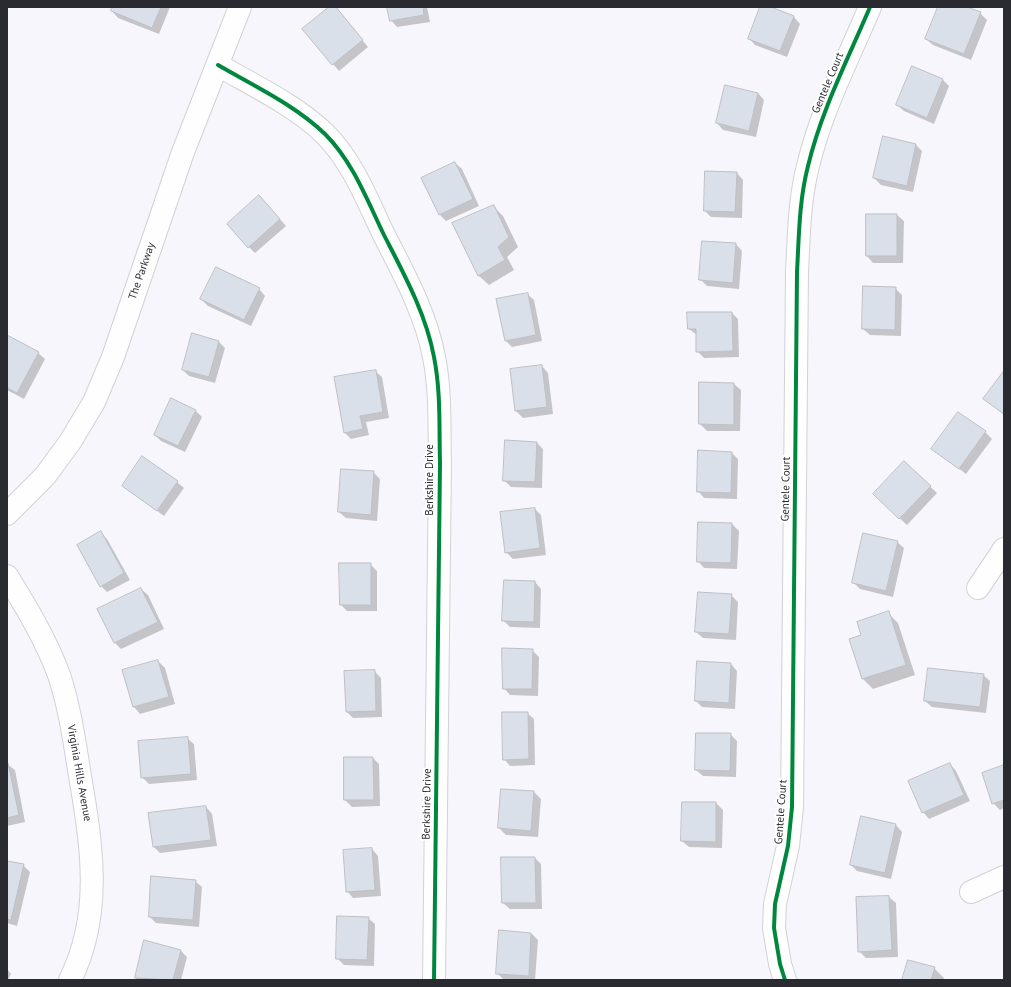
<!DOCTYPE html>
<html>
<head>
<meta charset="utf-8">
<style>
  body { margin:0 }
  #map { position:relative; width:1011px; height:987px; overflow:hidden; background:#f6f6fc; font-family:"PT Sans",sans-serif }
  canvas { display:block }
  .frame { position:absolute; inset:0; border:8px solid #2a2a31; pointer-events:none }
</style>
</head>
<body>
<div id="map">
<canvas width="1011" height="987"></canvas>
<div class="frame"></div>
</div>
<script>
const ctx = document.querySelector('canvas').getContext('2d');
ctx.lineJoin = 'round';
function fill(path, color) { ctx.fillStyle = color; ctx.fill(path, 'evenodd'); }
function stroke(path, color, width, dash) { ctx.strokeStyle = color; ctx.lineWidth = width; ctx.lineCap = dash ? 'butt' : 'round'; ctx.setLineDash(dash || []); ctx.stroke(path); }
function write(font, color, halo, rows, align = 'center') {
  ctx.font = font + ' "PT Sans",sans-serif'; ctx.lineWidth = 4; ctx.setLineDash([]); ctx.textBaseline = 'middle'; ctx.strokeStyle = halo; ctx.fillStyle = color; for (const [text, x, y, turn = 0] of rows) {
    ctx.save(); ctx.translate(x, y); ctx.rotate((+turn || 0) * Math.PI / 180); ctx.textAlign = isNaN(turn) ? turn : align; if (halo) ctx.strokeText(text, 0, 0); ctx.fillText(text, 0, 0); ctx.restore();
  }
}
const shadow = new Path2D(`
  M113 7H170L159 34 118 18 112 11Z
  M331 7H335L339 12 368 47 339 71 333 64Z
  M388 7H427L430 22 397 27 391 20Z
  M761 7H768L794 17 800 24 787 57 755 45 749 38Z
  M939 7H964L980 13 987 20 971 60 933 45 926 39Z
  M943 80 949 86 934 124 904 111 897 105Z
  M725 86 758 93 764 100 756 137 723 130 717 123Z
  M916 145 922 151 913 192 881 185 874 178Z
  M455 163 462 169 479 206 446 221 440 215Z
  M737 173 743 180 742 218 711 217 705 211Z
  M266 203 286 226 255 253 249 247Z
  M493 206 503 216 518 247 507 257 514 270 489 285 479 276 453 224Z
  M867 215H897L904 221 903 263H873L867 256Z
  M736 244 742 251 739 289 707 286 700 279Z
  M895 288 902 295 901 336 870 335 863 329Z
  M259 289 265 296 251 326 208 306 201 299Z
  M527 294 534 300 542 341 512 347 506 341Z
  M732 313 738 319 739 357 704 358 697 351V335L689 329Z
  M7 336 38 353 45 359 24 399 7 390Z
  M219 342 225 348 215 383 189 376 183 370Z
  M542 366 548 373 553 414 523 418 516 411 511 370Z
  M375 371 382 377 389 418 366 422 369 435 351 439 344 432Z
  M1004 373V415L985 399Z
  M700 383 734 384 741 390 740 431H707L700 424Z
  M195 410 202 417 185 452 161 441 155 435Z
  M985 432 992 439 966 474 933 449Z
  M537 443 543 449 542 488 511 487 504 480Z
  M732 453 738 459 737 499 704 498 698 491Z
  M904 462 937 493 907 525 881 501Z
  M373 472 380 479 377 521 346 518 339 512Z
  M177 482 184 488 164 516 123 486Z
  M535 509 541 515 546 555 513 559 506 552Z
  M732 524 739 531 737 569 704 568 698 561Z
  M100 533 107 539 130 580 107 592 101 586Z
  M897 542 904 548 893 597 860 589 853 582Z
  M370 564 377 571V611H347L341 605Z
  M535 582 541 589 540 628 510 627 503 620Z
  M141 589 148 595 164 629 121 649 115 643 99 609Z
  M731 595 738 602 736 640 703 638 696 632Z
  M888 613 898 623 915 675 873 689 863 679V636Z
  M532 650 539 657 538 696 510 695 504 688Z
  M158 661 165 668 175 704 140 714 134 707 123 671Z
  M731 664 737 671 735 709 702 707 696 701Z
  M374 671 381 678 382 717 353 718 347 712Z
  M983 675 990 681 986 713 932 707 925 701Z
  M527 713 534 719 535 765 510 766 504 759Z
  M730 734 737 741 736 777 703 776 696 770Z
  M187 738 194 744 197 780 149 784 142 777Z
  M345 758H373L379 764 380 806 352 807 345 800Z
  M7 764 15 770 25 822 7 826Z
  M950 764 956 771 970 801 929 819 923 812Z
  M1004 766V808L1000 810 993 803Z
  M502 790 534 792 541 799 538 837 506 835 499 828Z
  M716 803 723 810 722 848 689 847 682 841Z
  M206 807 212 814 217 846 160 853 154 847 149 814Z
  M862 817 896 825 902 832 891 879 857 871 851 865Z
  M372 849 378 856 381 896 353 898 347 891Z
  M535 858 541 864 542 909H510L503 903Z
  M7 862 23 865 30 872 17 926 7 923Z
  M195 881 202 887 199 927 156 923 150 917Z
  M889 897 896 903 898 957 866 958 859 951 857 898Z
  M368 918 375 924 374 966 344 965 337 958Z
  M531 933 538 940 535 980H504L497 973Z
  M145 942 181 951 187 957 181 980H137L136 978Z
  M934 968 944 978 943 980H903Z
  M7 969 11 974 8 980H7Z`);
const building = new Path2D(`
  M112 7H161L152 28 111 11Z
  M329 7H336L363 40 332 65 302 29Z
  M387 7H423L424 15 390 21Z
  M760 7H771L794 16 780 51 748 39Z
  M938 7H967L981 12 964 54 925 39Z
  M912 66 943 79 927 118 896 105Z
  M725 85 758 93 749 131 716 123Z
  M883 136 916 144 907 186 873 178Z
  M455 162 473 199 439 215 421 178Z
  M705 171 737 172 735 212 704 211Z
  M259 195 280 219 248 248 227 224Z
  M494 205 509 237 498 247 505 260 478 276 452 223Z
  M866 214H897V256H866Z
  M702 241 736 243 733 283 699 280Z
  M216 267 260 288 244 320 200 299Z
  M863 286 896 287 895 330 862 329Z
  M528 293 536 335 505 341 496 299Z
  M687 312H732L733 351 696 352V329H688Z
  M192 333 219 341 209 377 182 370Z
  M7 335 39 352 17 393 7 388Z
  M542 365 547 407 515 411 510 369Z
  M376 370 383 412 360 416 363 429 344 433 334 377Z
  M1004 371V414L983 399Z
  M699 382 734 383V425L699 424Z
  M171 398 196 410 178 446 154 435Z
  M958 412 986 431 959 469 931 449Z
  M505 440 537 442 535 482 503 481Z
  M698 450 732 452 731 493 697 492Z
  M142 456 178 481 157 511 122 486Z
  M904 461 931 486 899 519 873 494Z
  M341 469 374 471 371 515 338 512Z
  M535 508 540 548 505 553 500 512Z
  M698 522 732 523 731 563 697 562Z
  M101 531 124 573 100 587 77 545Z
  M863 533 898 541 886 591 852 583Z
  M339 563H371V605H340Z
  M504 580 535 581 534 622 502 621Z
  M141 588 158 622 114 643 97 609Z
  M698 592 732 594 729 634 695 632Z
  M889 611 906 665 862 679 849 639 861 635 857 622Z
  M502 648 533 649 532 689H503Z
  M158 660 169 697 133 707 122 670Z
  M697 661 731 663 729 703 695 701Z
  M928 668 984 674 980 707 924 701Z
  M375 670 376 711 346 712 344 671Z
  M502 712H528L529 759 503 760Z
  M696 733H731L730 771 695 770Z
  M188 737 191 774 141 778 138 741Z
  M344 757H373L374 800H344Z
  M7 763H8L19 815 7 818Z
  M950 763 964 795 922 813 908 781Z
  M1004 765V800L992 804 982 773Z
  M501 789 534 791 531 831 498 828Z
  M682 802H716V842L681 841Z
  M206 806 211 840 153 847 148 813Z
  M861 816 896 824 885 873 850 865Z
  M372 848 375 890 346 892 343 850Z
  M501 857H535L536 903H502Z
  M7 861 24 864 11 920 7 919Z
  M151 876 196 880 193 920 149 917Z
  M889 896 892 950 858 952 856 897Z
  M337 916 369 917 367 960 336 959Z
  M499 930 531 933 529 976 496 974Z
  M144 940 181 950 173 980 135 978Z
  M908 960 935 967 931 980H902Z`);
const street = new Path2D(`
  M218 65C254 86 295 105 325 134 353 162 367 200 384 235 404 274 426 314 434 357 441 392 439 428 440 463L434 980
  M7 576C27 608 46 640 59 675 69 705 74 738 79 770 91 841 104 912 70 980
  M978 588 1004 549
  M971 892 1004 877`);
const secondary = new Path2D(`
  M7 514 45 476 70 442 94 402 113 357 183 152 240 7
  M785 980 780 964 774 928 775 904 788 846 792 807 797 272C799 236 799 201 808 166 821 111 848 59 870 7`);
const cycleway = new Path2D(`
  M218 65C254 86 295 105 325 134 353 162 367 200 384 235 404 274 426 314 434 357 441 392 439 428 440 463L434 980
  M785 980 780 964 774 928 775 904 788 846 792 807 797 272C799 236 799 201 808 166 821 111 848 59 870 7`);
const streetNames = [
  ["Gentele Court",828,83,-67],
  ["The Parkway",142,271,-71],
  ["Berkshire Drive",430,480,-90],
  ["Gentele Court",786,489,-89],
  ["Virginia Hills Avenue",79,773,80],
  ["Berkshire Drive",427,804,-89],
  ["Gentele Court",781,812,-86]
];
fill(shadow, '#0003');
fill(building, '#dae0e9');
stroke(building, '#bdbfc4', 1);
stroke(street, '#d1d1d7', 24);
stroke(secondary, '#d1d1d7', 24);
stroke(street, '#fefeff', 22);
stroke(secondary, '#fefeff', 22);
stroke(cycleway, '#00873e', 4);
write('11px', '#2a2a31', '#fff', streetNames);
</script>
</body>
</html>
